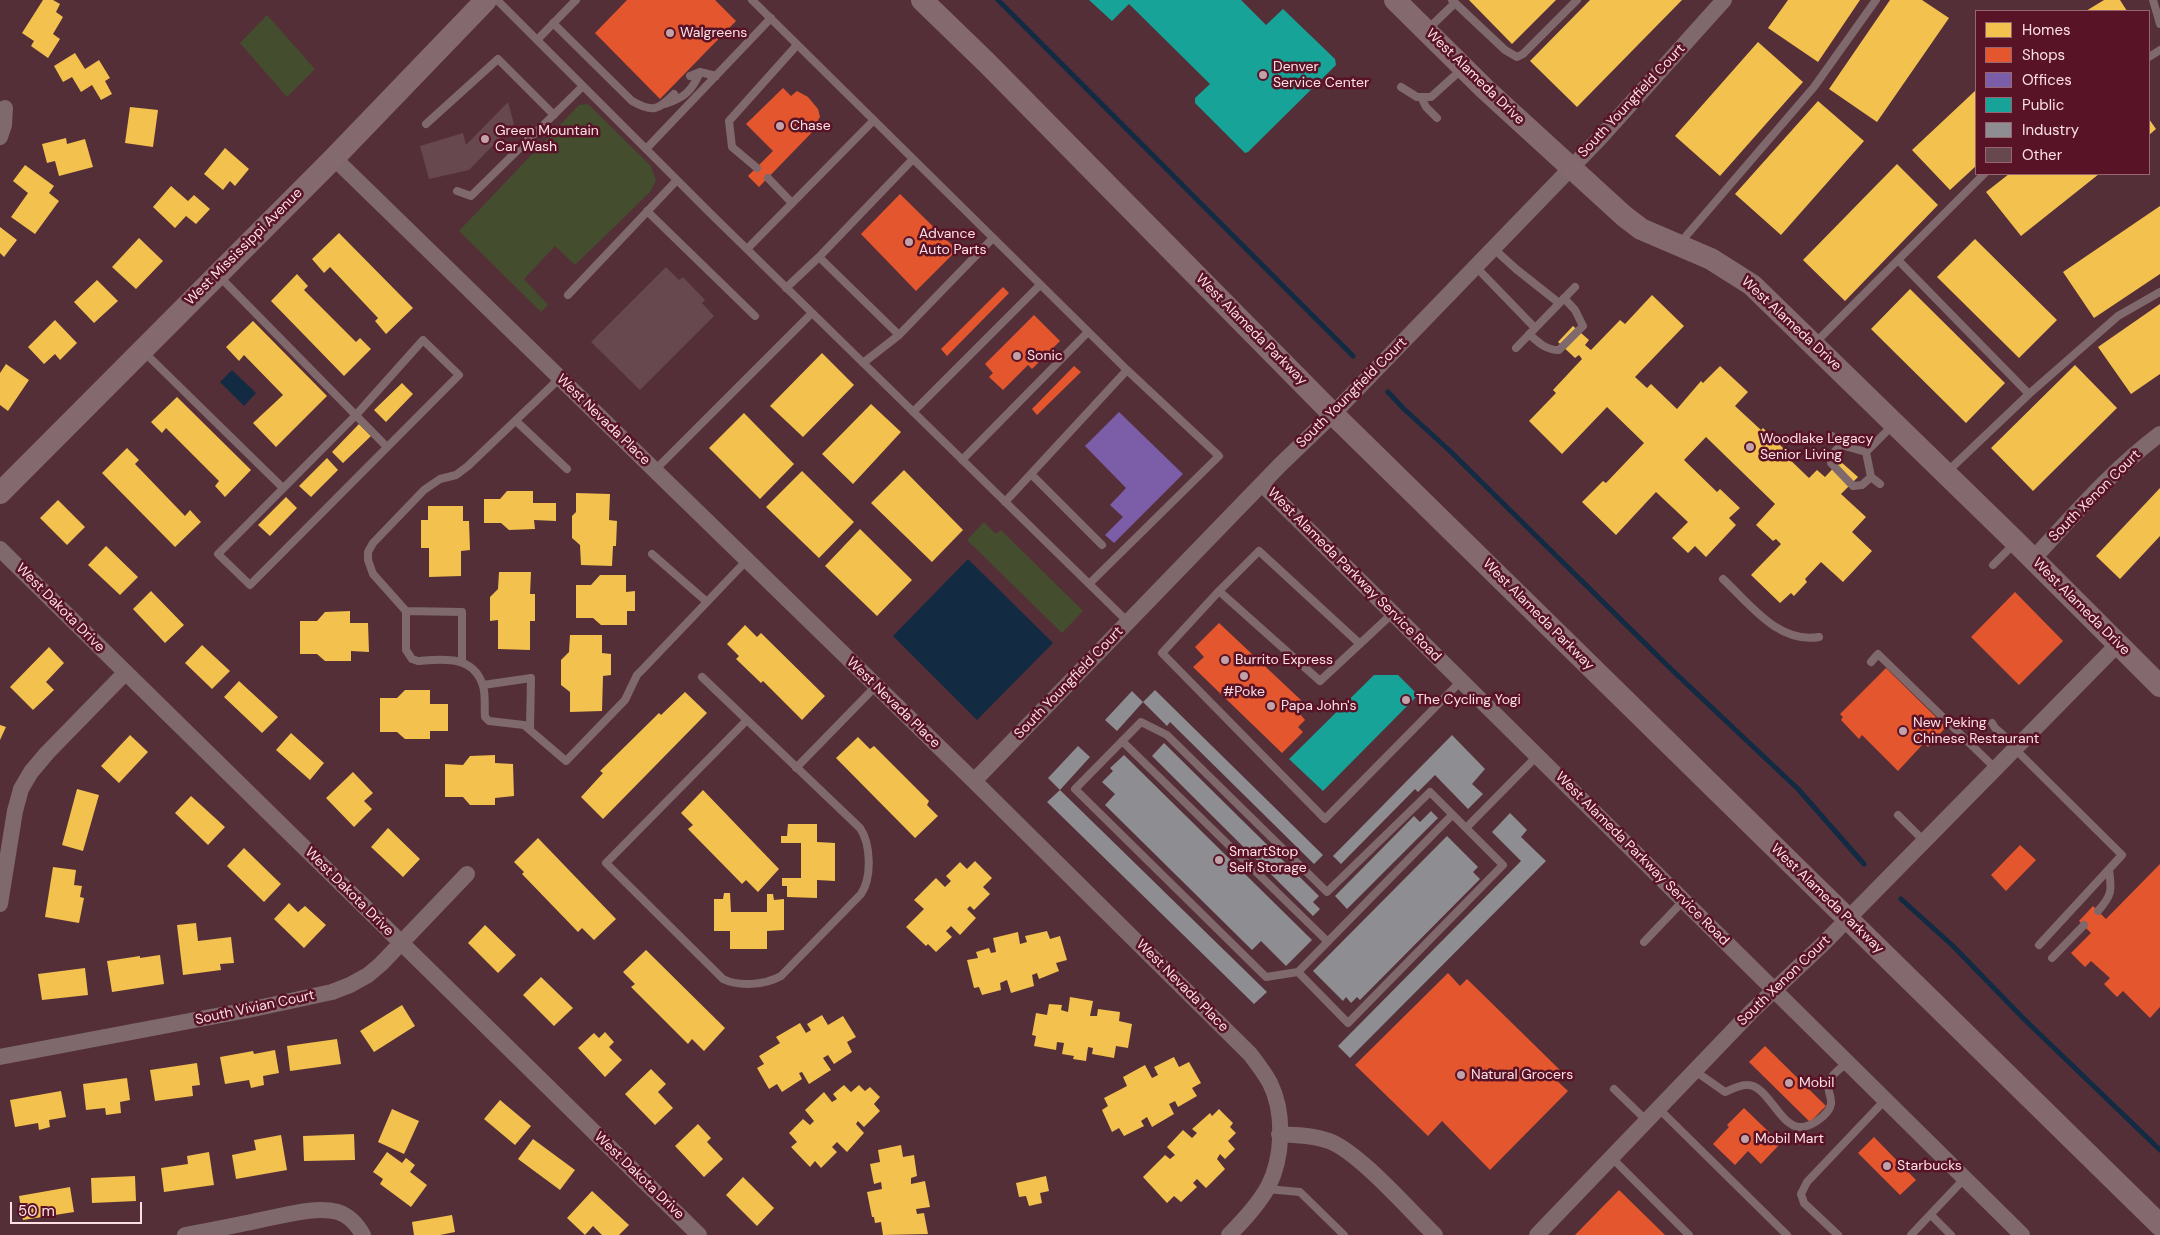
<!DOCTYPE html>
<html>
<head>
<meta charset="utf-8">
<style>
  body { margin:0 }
  #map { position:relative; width:2160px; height:1235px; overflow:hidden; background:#552f38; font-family:"DM Sans",sans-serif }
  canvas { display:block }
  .legend { position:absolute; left:1975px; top:10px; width:175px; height:165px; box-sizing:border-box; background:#591326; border:1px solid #9a6572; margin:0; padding:6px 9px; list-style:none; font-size:15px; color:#fce0e4 }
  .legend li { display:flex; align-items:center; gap:10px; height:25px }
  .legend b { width:25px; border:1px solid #9a6572 }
  .scale { position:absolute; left:10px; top:1202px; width:132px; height:22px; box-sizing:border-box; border:2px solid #fce0e4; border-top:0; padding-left:6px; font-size:15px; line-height:18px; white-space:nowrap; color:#fce0e4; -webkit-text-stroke:4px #591326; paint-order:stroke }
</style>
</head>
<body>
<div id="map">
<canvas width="2160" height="1235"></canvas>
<ul class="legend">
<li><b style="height:14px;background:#f2c14e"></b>Homes</li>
<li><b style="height:14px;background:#e4572e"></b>Shops</li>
<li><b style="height:14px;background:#7b5ea7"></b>Offices</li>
<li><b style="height:14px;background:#17a398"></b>Public</li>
<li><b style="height:14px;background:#8d8d92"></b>Industry</li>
<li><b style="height:14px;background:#66484e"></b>Other</li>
</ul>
<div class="scale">50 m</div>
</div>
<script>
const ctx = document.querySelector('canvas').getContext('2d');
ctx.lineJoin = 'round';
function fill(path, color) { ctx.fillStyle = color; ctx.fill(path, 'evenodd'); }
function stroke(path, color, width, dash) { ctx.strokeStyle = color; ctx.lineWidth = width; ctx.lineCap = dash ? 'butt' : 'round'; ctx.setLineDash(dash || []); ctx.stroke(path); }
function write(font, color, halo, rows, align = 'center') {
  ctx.font = font + ' "DM Sans",sans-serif'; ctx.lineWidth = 5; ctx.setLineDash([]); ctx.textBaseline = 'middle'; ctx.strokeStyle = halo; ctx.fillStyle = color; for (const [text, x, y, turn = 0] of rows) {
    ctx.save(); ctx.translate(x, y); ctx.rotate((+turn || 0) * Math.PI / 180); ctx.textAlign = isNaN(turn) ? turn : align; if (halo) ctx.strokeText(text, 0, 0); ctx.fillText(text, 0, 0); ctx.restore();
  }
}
const green = new Path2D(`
  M267 15 315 69 287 97 240 43Z
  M588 104 651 166 656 181 650 192 575 265 555 246 524 279 548 305 541 312 459 231 579 105Z
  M984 522 996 534 1001 530 1083 611 1062 633 967 540Z`);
const water = new Path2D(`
  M232 370 256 393 244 406 220 382Z
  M968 559 1053 643 977 720 893 636Z`);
const homes = new Path2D(`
  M43 0H53L60 4 56 12 63 17 53 34 60 39 48 58 31 46 34 41 22 33Z
  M1469 0H1556L1512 44Z
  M1590 0H1682L1577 107 1530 61Z
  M1788 0H1860L1818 62 1768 28Z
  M1890 0H1922L1949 18 1877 122 1829 89Z
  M2104 0H2120L2127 11H2086Z
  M1758 42 1803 82 1720 176 1675 136Z
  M75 53 85 69 99 60 110 78 105 81 112 94 101 100 92 85 81 92 72 77 63 82 54 66Z
  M1976 90V166L1950 190 1912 150Z
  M1818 101 1864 141 1781 235 1735 194Z
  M130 107 158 110 153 147 125 143Z
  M2149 119 2156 129 2149 135Z
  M66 138 67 144 85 139 93 167 59 176 55 161 47 163 42 144Z
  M225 148 249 169 235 186 230 181 223 190 204 174Z
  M1897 164 1938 205 1845 301 1803 260Z
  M25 165 54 186 49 193 59 201 35 234 11 217 28 193 13 181Z
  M2009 174H2099L2021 236 1986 192Z
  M171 186 188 201 194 195 210 209 196 224 186 216 175 228 153 207Z
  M2160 206V274L2094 318 2063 272Z
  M0 227 17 240 4 257 0 253Z
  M339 233 413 308 386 334 375 321 378 318 330 267 324 273 312 259Z
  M139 238 163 261 136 289 112 267Z
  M1975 239 2057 320 2019 358 1937 277Z
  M297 274 308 286 304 290 356 342 360 338 371 349 344 376 271 301Z
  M97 280 118 301 94 323 74 302Z
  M1910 289 2005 383 1966 423 1871 329Z
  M1652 295 1684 326 1635 377 1647 388 1651 384 1677 409 1701 381 1703 383 1720 366 1748 392 1735 406 1761 430 1763 428 1787 452 1784 454 1809 478 1817 470 1825 477 1840 461 1858 477 1841 494 1866 517 1852 532 1872 551 1843 582 1821 562 1805 579 1807 582 1794 596 1791 593 1780 603 1751 575 1781 544 1776 539 1773 541 1756 525 1775 504 1706 437 1684 460 1717 492 1720 489 1740 508 1729 518 1736 525 1706 557 1695 546 1688 553 1672 538 1688 522 1656 492 1616 535 1582 502 1603 481 1606 483 1644 443 1607 407 1562 454 1529 421 1556 393 1553 390 1582 359 1579 355 1575 358 1558 342 1573 326 1589 340 1585 345 1591 350 1620 320 1625 324Z
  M2160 304V374L2131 394 2098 347Z
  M55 320 77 343 60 360 55 354 44 364 28 347Z
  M253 321 327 396 276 447 253 423 283 395 244 355 239 361 226 347Z
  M822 353 854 385 803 437 770 406Z
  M6 364 29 380 8 411 0 405V373Z
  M2075 365 2117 408 2033 491 1991 448Z
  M402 383 413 394 386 422 374 410Z
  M177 397 251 470 225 497 215 486 219 481 166 428 162 433 151 422Z
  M871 404 901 432 853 484 822 454Z
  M744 413 794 464 760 499 709 448Z
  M359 424 371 436 343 463 332 452Z
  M127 448 139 460 135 464 185 516 190 510 201 522 175 547 102 473Z
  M327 458 338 470 311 497 299 486Z
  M904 470 963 530 932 562 871 503Z
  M802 471 854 522 819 558 766 507Z
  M2160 488V536L2120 579 2096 556Z
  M507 491H533V503H556V521L534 520 535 529 509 530 501 523H484V499H500Z
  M576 493 610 494 609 520 617 521 616 546H613L612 566 581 565 580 545 572 538V516L576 512Z
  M286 497 297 508 270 536 258 525Z
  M58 500 85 527 67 545 40 518Z
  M428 506H463V521H469L470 550 461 551V576L429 577V548H421V520H428Z
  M860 529 912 580 877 616 825 566Z
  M106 546 138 577 120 595 88 565Z
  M499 572H531L530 594H535V621H530V650L498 649V620L490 621V597L498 589Z
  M600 575H626V592L635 591V611H627V625H601L593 618H576V585H591Z
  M151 591 184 625 165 643 133 609Z
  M350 611V623H368L369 652 351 651V661H325L317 654H300V621H317L325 612Z
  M745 625 757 637 761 633 825 696 802 720 763 681 761 683 736 659 739 656 727 644Z
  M570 635H602V653L611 654V675L603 676 602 711 570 712V692L561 685V660L569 652Z
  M202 645 230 671 212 689 185 663Z
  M49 647 64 663 46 682 54 690 33 710 10 687Z
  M239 681 278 717 262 733 224 697Z
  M405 690H430V704H448V731H430V739H405L397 732H380V698H397Z
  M685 692 707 713 603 819 581 797 603 773 600 771 659 713 661 715Z
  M0 725 6 727 0 740Z
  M291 733 324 763 310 780 276 750Z
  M130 735 148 752 119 783 101 766Z
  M858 737 870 749 874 746 929 801 927 805 938 816 915 838 836 758Z
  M495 755V763L513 764 514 796 495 798V805H470L463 797H445V764L463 765 470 756Z
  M353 772 373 793 364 801 372 809 354 827 326 798Z
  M77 789 99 795 83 851 62 845Z
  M703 790 779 869 758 892 746 880 742 884 688 829 693 825 681 813Z
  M191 796 225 827 208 845 175 813Z
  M788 824H817V842L835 843V881L817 880V898L787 897V886H782V878H801V843H781V836H787Z
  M388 828 420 859 403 877 371 847Z
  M538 838 616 919 594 940 582 928 578 932 522 874 524 872 514 862Z
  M244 848 281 884 264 902 227 866Z
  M975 861 992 878 983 887 990 894 974 910 970 906 967 909 976 918 960 935 951 926 946 931 952 937 936 952 928 944 926 946 906 927 924 909 914 900 936 878 945 887 951 881 946 876 960 862 967 869Z
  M53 867 76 870 74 885 82 886 80 897 84 898 79 923 45 917Z
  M724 893H730L731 912H767V894H773L774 900 784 899V930L767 931V949H730V931H714V899H723Z
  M289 903 298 912 305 906 326 925 304 948 274 919Z
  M196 923 198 941 231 937 234 963 220 964 221 970 183 975 177 925Z
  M485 925 516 955 498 973 468 943Z
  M1047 931 1050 939 1060 936 1067 960 1056 963 1059 971 1039 979 1037 973 1032 975 1034 986 1011 993 1007 980 1000 983 1001 990 982 995 979 987 974 988 967 960 978 958 976 952 989 948 991 953 996 952 993 938 1018 932 1020 944 1027 942 1025 936Z
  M646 950 725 1028 704 1051 692 1039 688 1044 631 987 635 984 623 972Z
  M160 955 164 984 112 992 107 961 140 956V958Z
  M85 968 88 995 42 1000 38 974Z
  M541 977 573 1008 554 1026 523 995Z
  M1070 997 1093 1001 1090 1016H1097L1098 1009 1120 1012 1119 1021 1132 1024 1128 1048 1116 1046 1114 1058 1092 1054 1093 1048 1088 1047 1086 1061 1073 1059 1074 1056 1062 1054 1064 1043 1057 1042 1056 1050 1034 1046 1036 1036 1032 1035 1036 1013 1047 1015 1049 1004 1062 1005 1061 1010 1068 1012Z
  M402 1005 415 1026 374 1052 360 1031Z
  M822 1015 828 1025 843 1016 856 1037 847 1042 852 1052 834 1064 828 1055 823 1058 831 1070 809 1084 802 1072 799 1073 802 1079 782 1092 777 1084 769 1089 757 1068 764 1064 759 1056 780 1043 776 1037 800 1023 806 1033 811 1030 807 1024Z
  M605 1032 614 1042 609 1047 622 1060 605 1077 578 1048 594 1033 599 1038Z
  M337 1039 341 1064 290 1071 287 1046Z
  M275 1050 279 1073 263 1076 264 1085 251 1088 249 1080 225 1084 220 1057 253 1051 254 1054Z
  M1174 1057 1179 1067 1189 1062 1201 1083 1192 1088 1197 1096 1178 1107 1175 1101 1169 1104 1174 1114 1152 1127 1147 1117 1141 1121 1144 1126 1124 1136 1119 1128 1112 1132 1102 1110 1108 1106 1104 1098 1127 1086 1123 1077 1145 1065 1152 1078 1158 1075 1154 1067Z
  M197 1063 200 1085 192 1086 193 1096 155 1101 150 1070Z
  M651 1069 666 1084 658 1092 673 1108 655 1125 625 1094Z
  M127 1078 130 1100 120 1102 121 1113 106 1115 105 1108 86 1110 83 1084Z
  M844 1085 851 1092 859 1085 865 1091 870 1087 880 1097 874 1104 880 1111 864 1127 858 1121 856 1124 864 1133 847 1152 837 1142 832 1147 837 1152 821 1168 815 1161 810 1167 791 1147 797 1142 789 1133 803 1119 810 1125 814 1121 805 1110 824 1092 832 1102 837 1099 833 1094Z
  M61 1091 66 1117 49 1120 50 1127 39 1130 38 1123 15 1127 10 1100Z
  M500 1100 531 1126 515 1145 484 1119Z
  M392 1109 419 1121 404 1154 378 1142Z
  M1219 1109 1233 1123 1230 1127 1236 1133 1228 1141 1235 1149 1225 1159 1220 1154 1217 1159 1225 1169 1206 1188 1197 1179 1193 1183 1197 1187 1181 1202 1174 1196 1167 1203 1143 1177 1165 1155 1170 1159 1175 1155 1167 1147 1183 1130 1192 1138 1197 1133 1192 1129 1210 1113 1212 1116Z
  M698 1124 711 1138 707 1142 723 1159 704 1177 675 1146Z
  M354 1134 355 1160 304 1161 303 1136Z
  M281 1135 287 1170 236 1179 232 1155 256 1150 254 1140Z
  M533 1139 575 1170 560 1190 518 1159Z
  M901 1145 903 1157 914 1155 917 1176 911 1178V1184L925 1181 930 1207 916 1209 917 1214 924 1213 928 1234 883 1235 881 1222 875 1223 874 1217H872L867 1192 882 1189 881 1182 874 1184 870 1164 880 1162 878 1150Z
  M209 1152 214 1185 164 1192 161 1168 188 1164 187 1156Z
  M387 1152 402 1163 406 1158 415 1165 410 1172 427 1185 411 1207 380 1184 383 1179 373 1172Z
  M135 1176 136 1201 92 1203 91 1178Z
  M1046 1176 1049 1191 1040 1193 1042 1203 1029 1206 1026 1196 1019 1197 1016 1183Z
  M743 1177 774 1208 757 1226 726 1195Z
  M70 1187 74 1212 23 1220 19 1196Z
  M592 1191 629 1225 619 1235H602L593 1226 585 1235 567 1218Z
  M452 1215 455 1232 440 1235H414L412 1222Z`);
const shops = new Path2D(`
  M627 0H715L736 21 660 99 595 33Z
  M783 88 791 96 797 91 808 97 818 109 820 117 818 120 821 123 759 187 748 176 773 151 746 124Z
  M900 194 957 250 916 291 861 234Z
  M1003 287 1009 293 947 356 941 349Z
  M1034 315 1060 341 1032 369 1028 365 1003 390 989 377 993 373 985 364Z
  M1074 366 1081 372 1037 415 1032 409Z
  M2015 592 2063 641 2019 685 1971 637Z
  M1219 623 1303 702 1296 709 1305 720 1298 727 1303 732 1282 753 1193 667 1204 657 1195 647Z
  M1886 668 1946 727 1928 747 1924 743 1898 771 1862 735 1859 739 1841 720 1843 717 1840 714Z
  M2020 845 2036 860 2006 891 1991 875Z
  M2160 864V1007L2150 1018 2123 991 2117 997 2104 984 2110 978 2091 961 2085 967 2071 953 2091 933 2079 921 2093 906 2106 919Z
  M1448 973 1460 986 1467 979 1561 1071 1554 1078 1568 1091 1490 1170 1442 1121 1428 1136 1355 1065Z
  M1765 1046 1826 1106 1810 1122 1749 1062Z
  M1744 1108 1770 1133 1768 1135 1779 1145 1761 1164 1748 1151 1735 1165 1713 1144 1729 1127 1727 1125Z
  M1874 1137 1916 1180 1900 1195 1858 1153Z
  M1619 1190 1665 1235H1575Z`);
const offices = new Path2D(`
  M1119 412 1183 474 1114 543 1105 535 1123 517 1110 505 1126 488 1085 446Z`);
const public = new Path2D(`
  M1089 0H1241L1266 25 1283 9 1335 59 1336 65 1248 152 1245 153 1195 103V98L1210 84 1129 4 1112 21Z
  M1374 675H1398L1418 695 1323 791 1289 759Z`);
const industry = new Path2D(`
  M1155 690 1323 855 1314 864 1170 722 1167 726 1143 702Z
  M1132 691 1143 702 1117 731 1105 720Z
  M1452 735 1485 769 1472 784 1483 794 1468 809 1435 775 1418 792 1415 789 1341 864 1333 856Z
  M1164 743 1319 896 1313 902 1320 909 1313 916 1152 756Z
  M1078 746 1090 757 1060 790 1048 778Z
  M1124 755 1312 940 1286 966 1261 941 1252 950 1105 805 1115 794 1102 782 1113 771 1110 768Z
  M1060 790 1267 992 1254 1004 1047 802Z
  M1431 811 1438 818 1347 909 1335 896 1414 816 1420 822Z
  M1510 813 1527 830 1521 837 1546 861 1350 1058 1338 1046 1521 861 1492 832Z
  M1447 836 1478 867 1473 872 1480 879 1360 1000 1357 997 1351 1003 1346 997 1343 1001 1313 971Z`);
const stream = new Path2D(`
  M998 0 1353 356
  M1388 392 1403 408 1451 452 1672 670 1798 789 1864 864
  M1901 899 1953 946 2024 1019 2160 1150`);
const building = new Path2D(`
  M508 102 514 124 469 170 429 179 420 146 463 133 466 145Z
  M666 267 679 280 683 277 705 300 702 303 714 316 640 390 591 342Z`);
const lane = new Path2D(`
  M497 0 710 213 1128 622
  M752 0 1127 370 1005 502
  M2153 0 2160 24
  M1455 3 1505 50 1517 57 1523 54 1577 0
  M553 23 632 101C653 113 658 110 674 94
  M1427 30 1455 3 1452 0
  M537 40 576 0
  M2149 57 2160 50
  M690 76 700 72 716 76
  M1401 87 1417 97H1431L1462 69
  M1421 97 1426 107 1437 118
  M665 104C684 98 692 91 700 72
  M426 124 498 59 554 115
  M646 149 771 18
  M757 168 732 147 729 121 797 45
  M768 178 792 203
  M457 191 471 196 583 86
  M647 211 755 316
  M1680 243 1814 87 1876 0
  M1493 248 1516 269 1559 303
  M747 249 874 120
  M819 257 913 159
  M1898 260 2029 394
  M1476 267 1535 328
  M219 276 387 447
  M786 288 819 257 899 335
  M568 295 677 180
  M1529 334C1539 343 1546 350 1559 350L1583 326 1575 310 1564 298
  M423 340 459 375 250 585 218 554 356 415Z
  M1815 343 1984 174
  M1516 348 1575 287
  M143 351 283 488
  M863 363 899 335 993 238
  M560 378 468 466 456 475 440 479 424 490 373 543 368 552V560L373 574 406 611V650L412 659 418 661C444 659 474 655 483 686 486 696 484 707 485 717L489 721 524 725 566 761 625 700 637 675 643 669 747 560
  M913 412 1040 285
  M516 421 567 469
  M1832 436 1841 445 1866 452
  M1841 445 1832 454 1831 463 1853 486 1862 485 1871 477
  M962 460 1088 332
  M655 470 812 313
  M1947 472 2029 394 2118 316 2160 292
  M1031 474 1102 545
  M1880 484 1871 477 1866 452 1893 425
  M652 554 707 602
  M1993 565 2015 543
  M1723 579C1750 604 1778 644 1819 637
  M1089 584 1219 456 1127 370
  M1219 591 1162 653 1325 819 1461 681
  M406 611 462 612V661
  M1360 644 1259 551 1219 591 1320 681 1393 613
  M1871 662 1878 654 1995 768
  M702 677 747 720
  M483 685 531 678 530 728
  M747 720 860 828C871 844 872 878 861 894L781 976C765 985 739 987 723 979L606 863Z
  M1992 723 1995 728 2016 746
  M1122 741 1327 941
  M2014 748 2122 855 2039 945
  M796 768 876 686
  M1898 815 1923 840
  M1466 828 1430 792 1327 892 1167 735 1141 722 1075 789 1266 977 1298 972 1348 1023 1503 865 1466 828 1537 756
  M2098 911C2112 895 2112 891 2109 870
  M1644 942 1684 900
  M2052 958 2084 925
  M1298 972 1452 815
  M1695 1071 1725 1092C1732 1089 1739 1085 1747 1085 1767 1084 1779 1125 1799 1127 1810 1128 1829 1115 1831 1104 1832 1096 1826 1089 1829 1081 1832 1074 1842 1067 1848 1062
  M1614 1089 1647 1121
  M1659 1109 1787 1235
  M1612 1158 1689 1235
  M1267 1189 1300 1192 1344 1235
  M1931 1215 1951 1235
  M1838 1235 1804 1203 1801 1194 1807 1182 1885 1100
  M1911 1235 1964 1179`);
const street = new Path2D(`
  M0 137 4 125 5 108
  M334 158 974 781 1250 1054C1257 1063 1264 1072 1270 1083 1285 1113 1283 1158 1268 1187 1258 1205 1243 1221 1229 1235
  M1262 484 2022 1235
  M0 549 699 1235
  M2033 559C2073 516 2112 470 2160 434
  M974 781 1280 465 1333 414 1600 138 1724 0
  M0 904 15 811 21 789 31 772 47 753 125 673
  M0 1057 253 1009 332 992 350 985 368 975 381 964 467 874
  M1279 1134C1295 1135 1314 1135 1329 1141 1359 1152 1410 1211 1435 1235
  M185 1235C212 1230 238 1225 265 1219 287 1215 315 1206 338 1212 350 1216 357 1224 363 1235
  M1537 1235 1752 1011 1825 942 2118 644`);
const secondary = new Path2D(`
  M922 0 987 63 1333 414 2160 1225
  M1395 0 1485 89 1624 216 1641 229 1711 259 1752 285 2015 541 2160 686
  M0 493 334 158 486 0`);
const markers = [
  [670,33,5,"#c2a2a8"],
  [1263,75,5,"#c2a2a8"],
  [780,126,5,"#c2a2a8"],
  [485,139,5,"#c2a2a8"],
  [909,242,5,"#c2a2a8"],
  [1017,356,5,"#c2a2a8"],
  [1750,447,5,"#c2a2a8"],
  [1225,660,5,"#c2a2a8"],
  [1244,676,5,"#c2a2a8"],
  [1406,700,5,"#c2a2a8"],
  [1271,706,5,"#c2a2a8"],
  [1903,731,5,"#c2a2a8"],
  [1219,860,5,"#c2a2a8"],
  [1461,1075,5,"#c2a2a8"],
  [1789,1083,5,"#c2a2a8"],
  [1745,1139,5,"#c2a2a8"],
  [1887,1166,5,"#c2a2a8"]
];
const poiNames = [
  ["Walgreens",680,33],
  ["Denver",1273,67],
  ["Service Center",1273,83],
  ["Chase",790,126],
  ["Green Mountain",495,131],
  ["Car Wash",495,147],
  ["Advance",919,234],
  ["Auto Parts",919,250],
  ["Sonic",1027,356],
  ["Woodlake Legacy",1760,439],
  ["Senior Living",1760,455],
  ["Burrito Express",1235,660],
  ["#Poke",1244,692,"center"],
  ["The Cycling Yogi",1416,700],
  ["Papa John's",1281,706],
  ["New Peking",1913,723],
  ["Chinese Restaurant",1913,739],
  ["SmartStop",1229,852],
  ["Self Storage",1229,868],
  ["Natural Grocers",1471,1075],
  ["Mobil",1799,1083],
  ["Mobil Mart",1755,1139],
  ["Starbucks",1897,1166]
];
const streetNames = [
  ["West Alameda Drive",1475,77,44],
  ["South Youngfield Court",1632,101,-47],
  ["West Mississippi Avenue",244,247,-45],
  ["West Alameda Drive",1791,324,43],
  ["West Alameda Parkway",1251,330,45],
  ["South Youngfield Court",1352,393,-45],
  ["West Nevada Place",603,420,44],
  ["South Xenon Court",2095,496,-45],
  ["West Alameda Parkway Service Road",1354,575,45],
  ["West Alameda Drive",2081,607,45],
  ["West Dakota Drive",60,608,45],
  ["West Alameda Parkway",1538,615,45],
  ["South Youngfield Court",1069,683,-46],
  ["West Nevada Place",893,703,44],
  ["West Alameda Parkway Service Road",1642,859,45],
  ["West Dakota Drive",349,892,45],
  ["West Alameda Parkway",1827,899,44],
  ["South Xenon Court",1784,981,-44],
  ["West Nevada Place",1182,986,45],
  ["South Vivian Court",255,1008,-12],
  ["West Dakota Drive",639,1176,44]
];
fill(green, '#454d2f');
fill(water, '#122a42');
fill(homes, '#f2c14e');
fill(shops, '#e4572e');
fill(offices, '#7b5ea7');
fill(public, '#17a398');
fill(industry, '#8d8d92');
stroke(stream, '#122a42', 5);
fill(building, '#66484e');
stroke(lane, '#7f696d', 8);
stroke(street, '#7f696d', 16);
stroke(secondary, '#84696e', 22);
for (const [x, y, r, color] of markers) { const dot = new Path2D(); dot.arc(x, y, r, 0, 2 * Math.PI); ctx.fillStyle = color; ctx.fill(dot); stroke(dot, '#591326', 2); }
write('14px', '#fce0e4', '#591326', poiNames, 'left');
write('14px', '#fce0e4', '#591326', streetNames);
</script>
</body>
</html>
